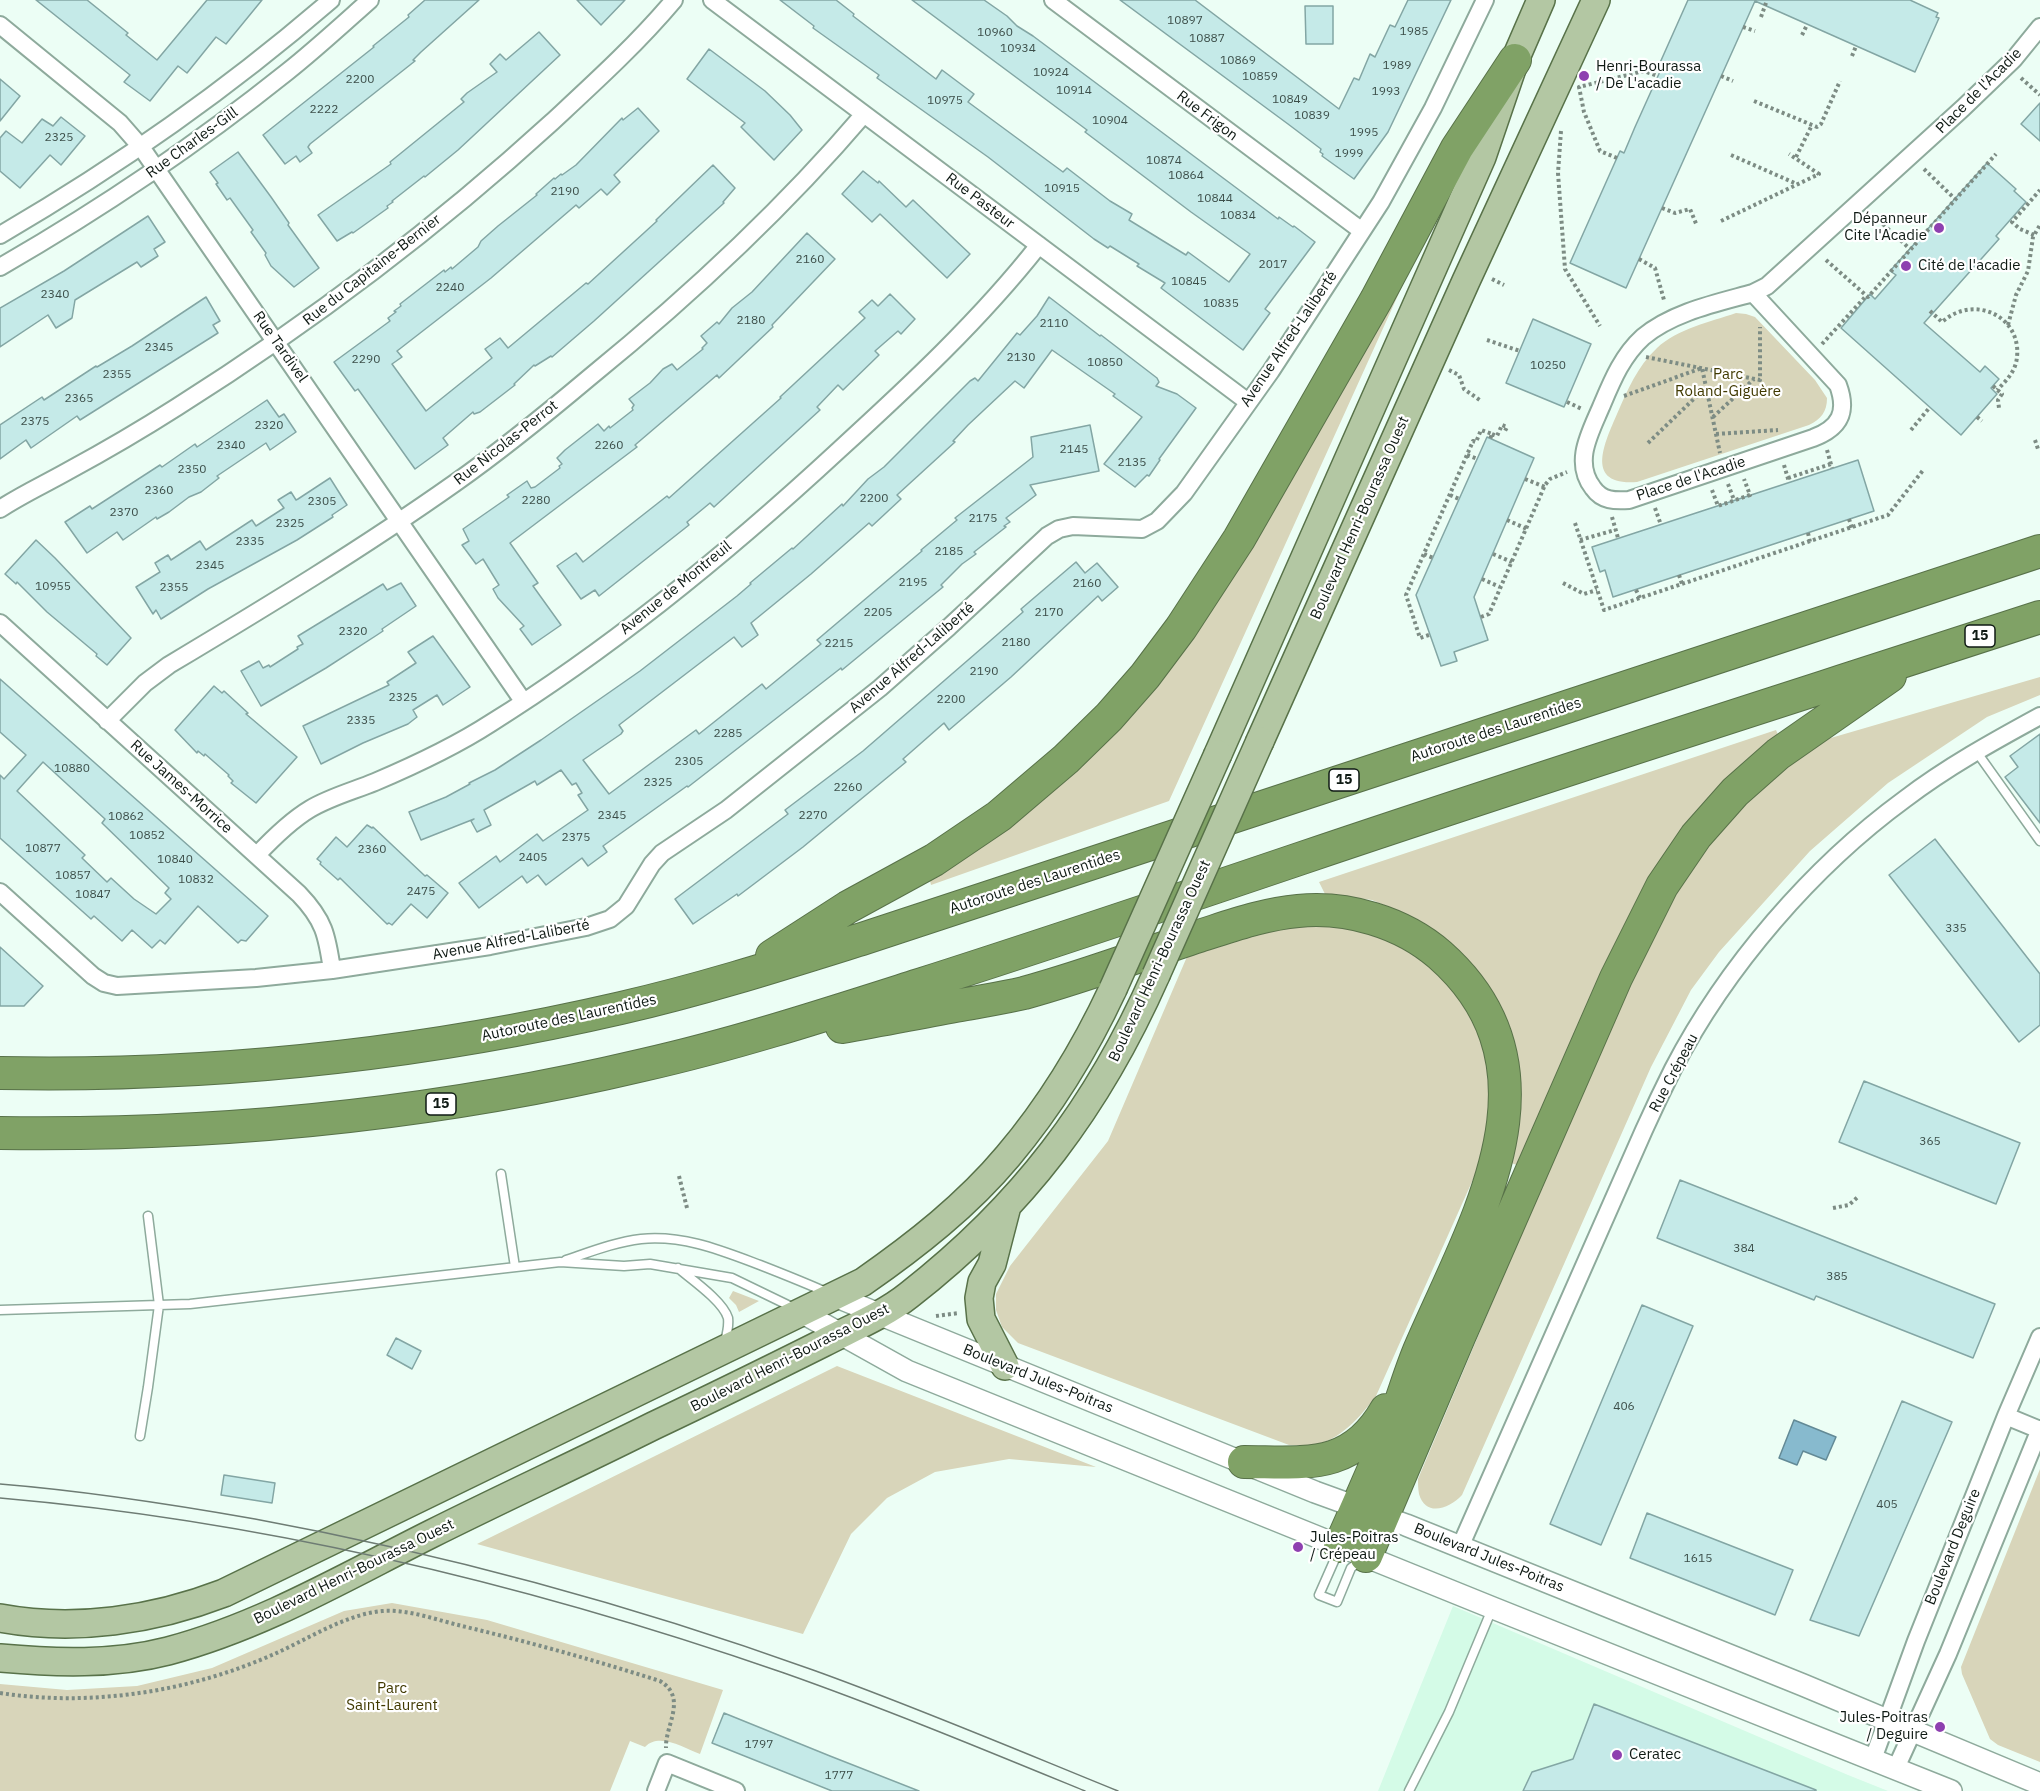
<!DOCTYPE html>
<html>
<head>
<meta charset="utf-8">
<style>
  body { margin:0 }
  canvas { display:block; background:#ecfef5 }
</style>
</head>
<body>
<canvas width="2040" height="1791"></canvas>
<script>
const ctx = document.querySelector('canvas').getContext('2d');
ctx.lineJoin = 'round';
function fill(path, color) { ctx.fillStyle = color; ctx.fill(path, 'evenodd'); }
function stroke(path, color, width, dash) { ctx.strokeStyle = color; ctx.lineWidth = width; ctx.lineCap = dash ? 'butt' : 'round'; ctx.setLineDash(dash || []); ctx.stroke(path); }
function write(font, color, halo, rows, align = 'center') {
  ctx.font = font + ' "IBM Plex Sans",sans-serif'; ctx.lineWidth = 4.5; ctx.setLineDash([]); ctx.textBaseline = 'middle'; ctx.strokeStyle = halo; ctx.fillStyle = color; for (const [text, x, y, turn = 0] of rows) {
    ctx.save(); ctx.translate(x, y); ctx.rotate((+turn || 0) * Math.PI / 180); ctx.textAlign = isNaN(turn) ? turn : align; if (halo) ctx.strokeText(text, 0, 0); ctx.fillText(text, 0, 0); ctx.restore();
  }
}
const built = new Path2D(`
  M1453 1606 1848 1775 1888 1791H1378Z`);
const green = new Path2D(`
  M1438 207 1169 801 931 885 928 872 1113 725Z
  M1736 313 1746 314 1755 317 1815 380 1827 398C1827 412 1821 419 1809 425L1637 482C1584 486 1604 444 1617 414 1628 389 1637 367 1657 348 1677 329 1710 322 1736 313Z
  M2040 677V695L1987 717 1888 783 1810 851 1719 952 1691 990 1651 1067 1462 1495C1450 1508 1426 1518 1419 1494 1418 1489 1418 1483 1418 1479L1582 1089 1656 923 1698 855 1750 793 1817 742Z
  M1776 730 1779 737 1735 773 1519 1166 1509 1162 1519 1111 1521 1077 1514 1051 1492 992 1468 960 1444 939 1403 913 1372 900 1325 894 1319 882Z
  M1311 925 1355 927 1395 943 1418 958 1448 982 1470 1016 1484 1048 1488 1079 1489 1116 1479 1166 1376 1396C1361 1416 1340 1441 1313 1445 1306 1446 1297 1445 1289 1445L1018 1343 1002 1327 996 1310V1294L1010 1266 1108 1141 1189 952 1267 932Z
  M733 1291 759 1301 739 1312 736 1305 729 1298Z
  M837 1366 1096 1467 1009 1459 935 1472 887 1498 851 1534 803 1634 477 1544Z
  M2040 1469V1762L1998 1745 1990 1739 1962 1674 1961 1667Z
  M392 1603 487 1620 723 1690 700 1754C684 1748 659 1732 645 1747L630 1741 610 1791H0V1684L67 1690 137 1686 212 1668 344 1611Z`);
const water = new Path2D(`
  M1794 1420 1836 1437 1826 1460 1803 1451 1797 1465 1779 1458Z`);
const building = new Path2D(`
  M36 0H87L128 33 126 35 157 60 207 0H262L226 44 216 37 187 73 178 66 150 101 124 82 130 75Z
  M425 0H479L421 52 413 60 415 61 310 144 308 147 312 153 300 162 296 156 285 164 263 135 374 47 373 46 409 17 408 15Z
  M577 0H625L601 25Z
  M780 0H836L854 14 853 16 936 79 942 70 974 94 968 102 1063 172 1067 168 1110 201 1132 214 1129 220 1186 255 1188 252 1229 282 1250 254 1191 212 1085 132 1087 130 912 0H984L1007 16 1017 26 1033 36 1278 219 1279 217 1293 227 1294 226 1315 242 1265 309 1270 313 1243 350 1161 288 1165 283 1137 266 1139 264 1110 246 1108 248 1094 239 988 157 877 78 879 75 813 28 814 26Z
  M1120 0H1195L1339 109 1354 78 1359 80 1370 54 1375 57 1390 25 1395 27 1408 0H1451L1388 132 1354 179 1322 156 1323 154 1320 152 1321 149 1288 124Z
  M1688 0H1910L1938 13 1936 17 1939 18 1915 72 1755 1 1626 288 1570 263 1620 151 1624 153 1635 127 1662 67 1659 65Z
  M1305 6H1333V44H1306Z
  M539 32 560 55 458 150 425 177 424 176 392 201 393 202 387 206 388 208 353 233 352 232 337 241 318 215 391 164 390 162 464 102 461 99 467 93 497 72 490 64 500 54 506 60Z
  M709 49 765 91 790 115 802 130 774 160 741 127 745 123 687 79Z
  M0 79 20 96 0 121Z
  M2040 103V141L2021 124Z
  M638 108 659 131 614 175 620 182 607 195 601 189 579 208 576 205 491 278 397 351 402 357 392 364 426 411 492 358 485 349 500 338 508 348 586 283 588 284 657 221 656 220 713 165 735 188 723 202 724 203 594 321 552 357 551 356 535 366 534 365 514 384 515 385 480 412 474 414 473 412 443 438 448 445 415 469 358 389 355 391 334 362 390 321 388 318 396 312 394 311 401 306 400 304 444 270 445 272 451 267 452 269 478 247 481 241 498 226 537 195 536 194 554 178 555 179 561 174 562 175 576 165 622 118 623 120Z
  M61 117 85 136 61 165 50 155 20 188 0 171V138L6 131 22 143 42 119 53 126Z
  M238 152 271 197 289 223 288 225 319 268 294 287 271 266 265 255 266 253 251 232 253 230 230 198 227 200 216 184 218 183 210 172Z
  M1987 163 2016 189 2014 191 2026 202 1996 236 1999 239 1924 323 1980 372 1985 366 1999 379 1991 388 1997 394 1961 435 1841 328 1870 294 1875 299 1896 275 1890 271Z
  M863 171 878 183 879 181 906 207 913 200 970 254 947 278 880 214 872 222 842 194Z
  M148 216 165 242 154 249 158 256 141 267 137 262 75 300 72 318 56 328 48 315 0 347V308L64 271Z
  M807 233 835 259 772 325 773 327 719 378 717 375 635 445 637 447 510 543 538 583 533 586 561 625 532 645 520 629 524 626 498 598 493 589 499 585 483 559 476 564 462 545 469 541 463 529 509 497 507 495 527 481 531 488 535 487 560 468 559 466 562 464 557 458 565 450 598 424 604 431 609 426 610 428 633 410 632 408 634 405 629 399 650 383 663 369 672 364 677 370 703 349 702 348 707 343 701 336 717 322 719 324 732 308 752 292Z
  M890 294 915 319 901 334 898 331 875 351 879 355 843 390 838 385 817 407 820 410 714 507 710 503 687 522 689 525 599 596 595 590 581 599 557 566 576 553 583 562 667 496 669 498 781 398 780 397 865 318 859 312 872 300 878 306Z
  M206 297 220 321 213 325 218 333 80 420 77 416 31 448 26 440 0 459V425L42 397 44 400 96 366 97 367 132 346Z
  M1049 297 1100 336 1101 335 1157 378 1159 382 1156 386 1177 394 1196 408 1159 459 1160 460 1149 476 1147 475 1135 487 1104 464 1142 417 1113 396 1115 394 1052 350 1024 388 1015 381 968 425 953 441 955 442 897 495 901 499 872 526 869 523 811 574 751 623 758 635 742 647 734 637 619 725 623 731 621 734 583 760 609 794 696 730 699 734 762 684 766 689 821 644 817 640 922 551 921 550 957 520 955 518 1033 457 1031 437 1090 425 1099 471 1030 485 1036 495 1006 518 1010 522 1004 526 1006 527 974 552 976 554 962 564 941 585 943 587 842 670 841 668 688 787 687 786 603 846 607 852 588 866 582 858 546 885 538 875 527 883 522 876 479 908 459 883 496 856 500 862 537 834 543 841 588 810 578 795 582 793 576 783 572 785 561 770 537 785 535 781 484 810 491 825 477 832 471 821 474 819 421 840 409 812 446 797 470 784 469 783 495 770 541 740 640 671 737 596 751 584 750 583 792 548 793 549 842 504 843 506 868 479 884 467 970 381 975 378 978 381 1017 333 1020 335 1037 316Z
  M1533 319 1591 344 1564 407 1506 383Z
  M267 400 279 417 284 414 296 432 270 450 266 443 217 476 219 478 201 492 189 497 169 512 157 519 156 517 123 540 117 532 87 553 65 522 90 506 92 509 160 465 162 467 195 444 197 447Z
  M1487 437 1534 458 1474 597 1488 640 1454 652 1457 661 1441 666 1416 595Z
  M1858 460 1874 511 1613 597 1605 570 1600 572 1592 547Z
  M330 478 347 505 332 515 333 517 297 540 208 589 161 619 156 610 153 614 136 587 160 572 155 563 168 555 171 560 200 541 206 550 252 520 256 526 284 508 278 500 291 492 296 500 298 499Z
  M36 540 55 558 131 638 107 665 96 656 97 654 47 612 17 582 16 584 5 574Z
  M1076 562 1085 573 1097 563 1118 587 1102 601 1098 596 1011 677 949 730 944 723 903 759 906 762 803 847 738 896 737 894 693 924 675 899 788 814 785 810 863 751 990 641 1023 612 1021 609Z
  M401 583 416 606 382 629 383 631 377 635 326 668 261 706 241 671 259 661 263 668 269 665 270 667 298 649 297 647 303 644 298 636 383 584 387 590Z
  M433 636 470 687 443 705 437 695 413 710 417 717 408 724 363 743 321 764 303 726 389 685 387 682 416 663 408 652Z
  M0 679 268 916 246 941 241 940 238 943 198 906 165 944 160 940 152 948 132 930 122 941 94 916 91 919 0 838V775L4 779 26 755 0 732ZM43 762 105 819 102 823 169 888 165 893 171 899 156 914 134 899 111 878 107 882 82 858 85 855 17 791Z
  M214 686 222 693 224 691 248 713 246 714 297 757 256 803 231 783 233 781 228 776 229 775 205 754 204 756 198 751 197 753 175 730Z
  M2040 734V823L2005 777 2018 767 2010 756Z
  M367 825 372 828 373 827 425 876 427 875 448 893 427 918 411 904 392 925 389 923 387 924 340 878 338 880 320 864 321 862 317 859 336 837 347 847Z
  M1935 839 2040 974V1025L2019 1042 1889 875Z
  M0 947 43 986 24 1006H0Z
  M1864 1081 2020 1143 1996 1204 1839 1142Z
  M1680 1180 1995 1304 1973 1358 1816 1296 1814 1300 1657 1238Z
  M1642 1305 1693 1326 1601 1545 1550 1524Z
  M396 1338 421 1351 412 1369 387 1355Z
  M1902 1401 1952 1422 1859 1636 1810 1620Z
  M224 1475 275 1483 272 1503 221 1495Z
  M1647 1513 1793 1570 1775 1615 1630 1558Z
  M1594 1704 1816 1790V1791H1523L1532 1772 1573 1759Z
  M724 1713 830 1756 919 1791H832L712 1743Z`);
const path = new Path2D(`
  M1761 17 1767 0
  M1743 27 1755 31
  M1802 35 1807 25
  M1852 56 1856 46
  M1721 76 1733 81
  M2021 78 2040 95
  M1754 101 1817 127 1821 124 1840 81
  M1561 131 1558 173 1565 269 1600 326
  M1731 155 1797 184
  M1796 157 1812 125
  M1617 158 1600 151 1584 112 1579 87 1644 71 1658 76
  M1924 169 1955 199
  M1662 208 1675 213 1690 209 1697 226
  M1874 216 1910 249
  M1721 221 1819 174 1789 154
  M2034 235 2020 229 2012 222 2040 190
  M1639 259 1655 268 1664 300
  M1826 260 1868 297 1996 154
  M1492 279 1504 285
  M1930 311 1942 322C1976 292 2026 319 2016 363 2013 374 2005 382 1997 390
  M2008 325 2016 295 2028 271 2033 237 2040 225
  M1487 340 1520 351
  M1822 344 1866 296
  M1646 357 1760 380V327
  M1449 370 1459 375 1464 389 1481 401
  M1993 386 2002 394 1998 400 1999 408
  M1624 396 1702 368 1720 453
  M1567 402 1582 409
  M1713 417 1754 379
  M1977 417 1982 421
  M1911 430 1930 407
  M1492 434 1497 436 1502 425 1507 427 1504 433
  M1716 434 1778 430
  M2035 440 2038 449
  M1648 443 1701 392 1707 390
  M1827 450 1832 468
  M1467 455 1478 459
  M1784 465 1789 482
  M1788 478 1831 464
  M1525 479 1545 487
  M1728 484 1734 500
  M1712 490 1718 506 1750 495 1744 479
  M1450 495 1459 499
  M1655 508 1661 525
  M1612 517 1618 538
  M1849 519 1852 528
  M1507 520 1527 529
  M1575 523 1604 610 1888 515 1924 469
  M1808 533 1810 542
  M1580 540 1615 530
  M1424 554 1433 558
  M1493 554 1512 562
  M1679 575 1682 584
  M1482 579 1500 587
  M1563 583 1584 594 1597 590
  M1636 590 1640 598
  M1481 617 1489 614 1545 485 1550 479 1567 472
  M1429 635 1420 638 1406 595 1473 441 1476 442 1481 430 1492 434 1490 439
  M679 1176 687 1208
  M1833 1208 1849 1205 1859 1196
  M936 1316 959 1313
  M0 1693C91 1707 188 1692 272 1655 307 1640 343 1615 382 1611 408 1609 437 1620 462 1626 529 1642 594 1660 660 1681 688 1698 665 1725 666 1748`);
const service = new Path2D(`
  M1976 751 2040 841
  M501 1174 515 1267
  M566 1260C590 1252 615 1242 641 1239 684 1235 720 1250 760 1265 783 1274 806 1283 828 1293
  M678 1268C691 1279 723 1301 728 1318 729 1326 727 1334 725 1341
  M0 1310 190 1304 560 1262 624 1266 650 1264 732 1278 796 1309
  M140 1436 148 1387 159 1305 148 1216
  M1338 1552 1319 1595 1337 1602 1351 1568 1361 1560
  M1409 1791 1449 1712 1492 1609`);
const minor = new Path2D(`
  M712 0 1248 402
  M1053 0 1362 231
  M0 25 120 123 141 147 523 701
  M0 235C117 167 228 89 331 0
  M0 267C101 209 197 144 287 72 316 49 343 24 370 0
  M1753 293 1838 385C1848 412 1840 428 1813 438L1629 500C1615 501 1602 501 1593 488 1573 462 1590 433 1601 407 1612 381 1622 356 1643 337 1673 312 1717 303 1753 293Z
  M1753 293 1767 286 1963 108 2014 59 2040 27
  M0 509C21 495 45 484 68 471 105 451 141 430 177 407 310 323 436 228 552 122 594 83 637 44 674 0
  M0 623 299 894C324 920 327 935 332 970
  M107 721 145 683 169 665C266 607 363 548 455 483 502 450 546 414 590 377 687 298 783 209 864 114
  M257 855C273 838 290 821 310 809 330 797 353 791 375 782 415 765 454 747 491 723 616 645 731 550 839 450 909 386 980 320 1039 245
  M0 892 93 976 104 983 117 986 256 978 332 970 490 946 586 927 610 919 626 906 652 864 662 853 726 810 880 688 949 627 1047 536 1059 529 1073 526 1142 529 1157 521 1184 493 1271 371 1381 202 1433 108 1485 0
  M2006 1416 2040 1430
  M1460 1547 1644 1130C1653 1110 1663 1089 1673 1069 1726 967 1812 867 1905 799 1947 767 1994 741 2040 716
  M1873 1759 1916 1641 2006 1416 2040 1337
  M1896 1768 1948 1654 2040 1429
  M656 1791 667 1763 736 1791`);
const tertiary = new Path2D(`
  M837 1297 1315 1492 1406 1525 1803 1685 2040 1784
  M803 1313 907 1371 1493 1608 1951 1791`);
const primary = new Path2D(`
  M1260 741 1466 281 1596 0
  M1218 754 1482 157 1515 60 1541 0
  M1005 1366 981 1319 979 1298 982 1282 992 1264 1007 1206
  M0 1618C75 1632 154 1620 224 1593L863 1282C916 1245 967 1205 1008 1156 1051 1105 1085 1049 1113 989
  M0 1658C55 1663 114 1665 168 1651 262 1626 345 1577 431 1534 505 1497 579 1463 653 1426 710 1399 767 1371 823 1343 852 1328 884 1315 909 1295 1023 1206 1098 1106 1156 975`);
const motorway = new Path2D(`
  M772 956 848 907 934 860 999 816 1066 759 1109 717 1145 676 1181 628 1239 539 1376 300 1457 148 1515 60
  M842 1027C882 1020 922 1012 961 1005 982 1001 1003 998 1024 993 1083 977 1141 955 1199 936 1231 926 1264 914 1298 911 1347 906 1402 922 1440 955 1569 1069 1475 1221 1421 1346 1410 1371 1403 1398 1393 1423 1376 1465 1358 1505 1340 1546
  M0 1073C209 1077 418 1055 621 1008 704 989 785 963 865 938L2040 551
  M0 1133C217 1136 432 1115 643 1065 736 1044 828 1014 919 985 1047 944 1175 901 1302 858 1547 775 1794 697 2040 617
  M1244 1462C1305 1462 1351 1471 1386 1410
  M1366 1556 1459 1337 1616 978 1662 886 1696 836 1735 792 1778 754 1890 676`);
const tram = new Path2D(`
  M0 1484C86 1491 170 1504 255 1519 445 1554 632 1605 813 1670 916 1707 1017 1750 1118 1791
  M0 1498C265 1521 533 1586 784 1673 886 1709 985 1750 1085 1791`);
const primaryBridge = new Path2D(`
  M1156 975 1260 741
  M1113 989 1218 754`);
const markers = [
  [1584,76,6,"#8e40b0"],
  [1939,228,6,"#8e40b0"],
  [1906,266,6,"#8e40b0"],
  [1298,1547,6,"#8e40b0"],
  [1940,1727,6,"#8e40b0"],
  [1617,1755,6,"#8e40b0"]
];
const numberNames = [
  ["10897",1185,21],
  ["1985",1414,32],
  ["10960",995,33],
  ["10887",1207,39],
  ["10934",1018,49],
  ["10869",1238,61],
  ["1989",1397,66],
  ["10924",1051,73],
  ["10859",1260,77],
  ["2200",360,80],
  ["10914",1074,91],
  ["1993",1386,92],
  ["10849",1290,100],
  ["10975",945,101],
  ["2222",324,110],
  ["10839",1312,116],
  ["10904",1110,121],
  ["1995",1364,133],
  ["2325",59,138],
  ["1999",1349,154],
  ["10874",1164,161],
  ["10864",1186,176],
  ["10915",1062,189],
  ["2190",565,192],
  ["10844",1215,199],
  ["10834",1238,216],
  ["2160",810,260],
  ["2017",1273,265],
  ["10845",1189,282],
  ["2240",450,288],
  ["2340",55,295],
  ["10835",1221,304],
  ["2180",751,321],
  ["2110",1054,324],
  ["2345",159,348],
  ["2130",1021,358],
  ["2290",366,360],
  ["10850",1105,363],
  ["10250",1548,366],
  ["2355",117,375],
  ["2365",79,399],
  ["2375",35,422],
  ["2320",269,426],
  ["2340",231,446],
  ["2260",609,446],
  ["2145",1074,450],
  ["2135",1132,463],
  ["2350",192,470],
  ["2360",159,491],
  ["2200",874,499],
  ["2280",536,501],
  ["2305",322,502],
  ["2370",124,513],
  ["2175",983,519],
  ["2325",290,524],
  ["2335",250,542],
  ["2185",949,552],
  ["2345",210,566],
  ["2195",913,583],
  ["2160",1087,584],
  ["10955",53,587],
  ["2355",174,588],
  ["2205",878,613],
  ["2170",1049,613],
  ["2320",353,632],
  ["2180",1016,643],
  ["2215",839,644],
  ["2190",984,672],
  ["2325",403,698],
  ["2200",951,700],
  ["2335",361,721],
  ["2285",728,734],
  ["2305",689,762],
  ["10880",72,769],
  ["2325",658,783],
  ["2260",848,788],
  ["2345",612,816],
  ["2270",813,816],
  ["10862",126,817],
  ["10852",147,836],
  ["2375",576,838],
  ["10877",43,849],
  ["2360",372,850],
  ["2405",533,858],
  ["10840",175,860],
  ["10857",73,876],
  ["10832",196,880],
  ["2475",421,892],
  ["10847",93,895],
  ["335",1956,929],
  ["365",1930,1142],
  ["384",1744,1249],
  ["385",1837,1277],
  ["406",1624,1407],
  ["405",1887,1505],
  ["1615",1698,1559],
  ["1797",759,1745],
  ["1777",839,1776]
];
const shields = [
  [1980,636,30],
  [1344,780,30],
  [441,1104,30]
];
const shieldNames = [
  ["15",1980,636],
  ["15",1344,780],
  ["15",441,1104]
];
const poiNames = [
  ["Henri-Bourassa",1596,67],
  ["/ De L'acadie",1596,84],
  ["Dépanneur",1927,219,"right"],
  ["Cite l'Acadie",1927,236,"right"],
  ["Cité de l'acadie",1918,266],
  ["Jules-Poitras",1310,1538],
  ["/ Crépeau",1310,1555],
  ["Jules-Poitras",1928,1718,"right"],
  ["/ Deguire",1928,1735,"right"],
  ["Ceratec",1629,1755]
];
const streetNames = [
  ["Place de l'Acadie",1979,91,-45],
  ["Rue Frigon",1207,116,37],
  ["Rue Charles-Gill",192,143,-36],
  ["Rue Pasteur",980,201,37],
  ["Rue du Capitaine-Bernier",372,270,-38],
  ["Avenue Alfred-Laliberté",1289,339,-56],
  ["Rue Tardivel",280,347,55],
  ["Rue Nicolas-Perrot",506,443,-38],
  ["Place de l'Acadie",1691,479,-18],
  ["Boulevard Henri-Bourassa Ouest",1360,518,-66],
  ["Avenue de Montreuil",676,588,-39],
  ["Avenue Alfred-Laliberté",912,658,-41],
  ["Autoroute des Laurentides",1496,730,-18],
  ["Rue James-Morrice",181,787,42],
  ["Autoroute des Laurentides",1035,882,-18],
  ["Avenue Alfred-Laliberté",511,940,-11],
  ["Boulevard Henri-Bourassa Ouest",1160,961,-65],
  ["Autoroute des Laurentides",569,1018,-12],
  ["Rue Crépeau",1674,1073,-62],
  ["Boulevard Henri-Bourassa Ouest",790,1358,-27],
  ["Boulevard Jules-Poitras",1038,1379,22],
  ["Boulevard Deguire",1953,1547,-68],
  ["Boulevard Jules-Poitras",1489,1558,22],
  ["Boulevard Henri-Bourassa Ouest",354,1572,-26]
];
const parkNames = [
  ["Parc",1728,375],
  ["Roland-Giguère",1728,392],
  ["Parc",392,1689],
  ["Saint-Laurent",392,1706]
];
fill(built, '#d4fbe7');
fill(green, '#d8d5ba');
fill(water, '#87bace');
stroke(water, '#638a96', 1.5);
fill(building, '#c5eae8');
stroke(building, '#83a6a4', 1.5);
stroke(service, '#8eaa9c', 11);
stroke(minor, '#8eaa9c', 20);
stroke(tertiary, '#8eaa9c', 24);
stroke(primary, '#587249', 30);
stroke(motorway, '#587249', 34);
stroke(path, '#7d8c84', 4, [3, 3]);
stroke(service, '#fff', 8);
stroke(minor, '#fff', 16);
stroke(tertiary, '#fff', 21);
stroke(primary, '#b3c7a3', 27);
stroke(motorway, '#80a266', 32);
stroke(tram, '#6e7c74', 1.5);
stroke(primaryBridge, '#587249', 30, []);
stroke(primaryBridge, '#b3c7a3', 27);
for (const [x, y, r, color] of markers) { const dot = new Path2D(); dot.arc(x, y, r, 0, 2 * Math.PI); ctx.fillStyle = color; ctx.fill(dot); stroke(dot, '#fff', 2); }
write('12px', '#3c4e49', null, numberNames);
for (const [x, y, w] of shields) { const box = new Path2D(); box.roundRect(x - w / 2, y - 11, w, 22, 4.5); ctx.fillStyle = '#fff'; ctx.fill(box); stroke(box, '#0f1a14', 1.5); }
write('bold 14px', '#0f1a14', null, shieldNames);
write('15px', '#0f1a14', '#fff', poiNames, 'left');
write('15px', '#0f1a14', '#fff', streetNames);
write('15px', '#403900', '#fff', parkNames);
</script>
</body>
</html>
